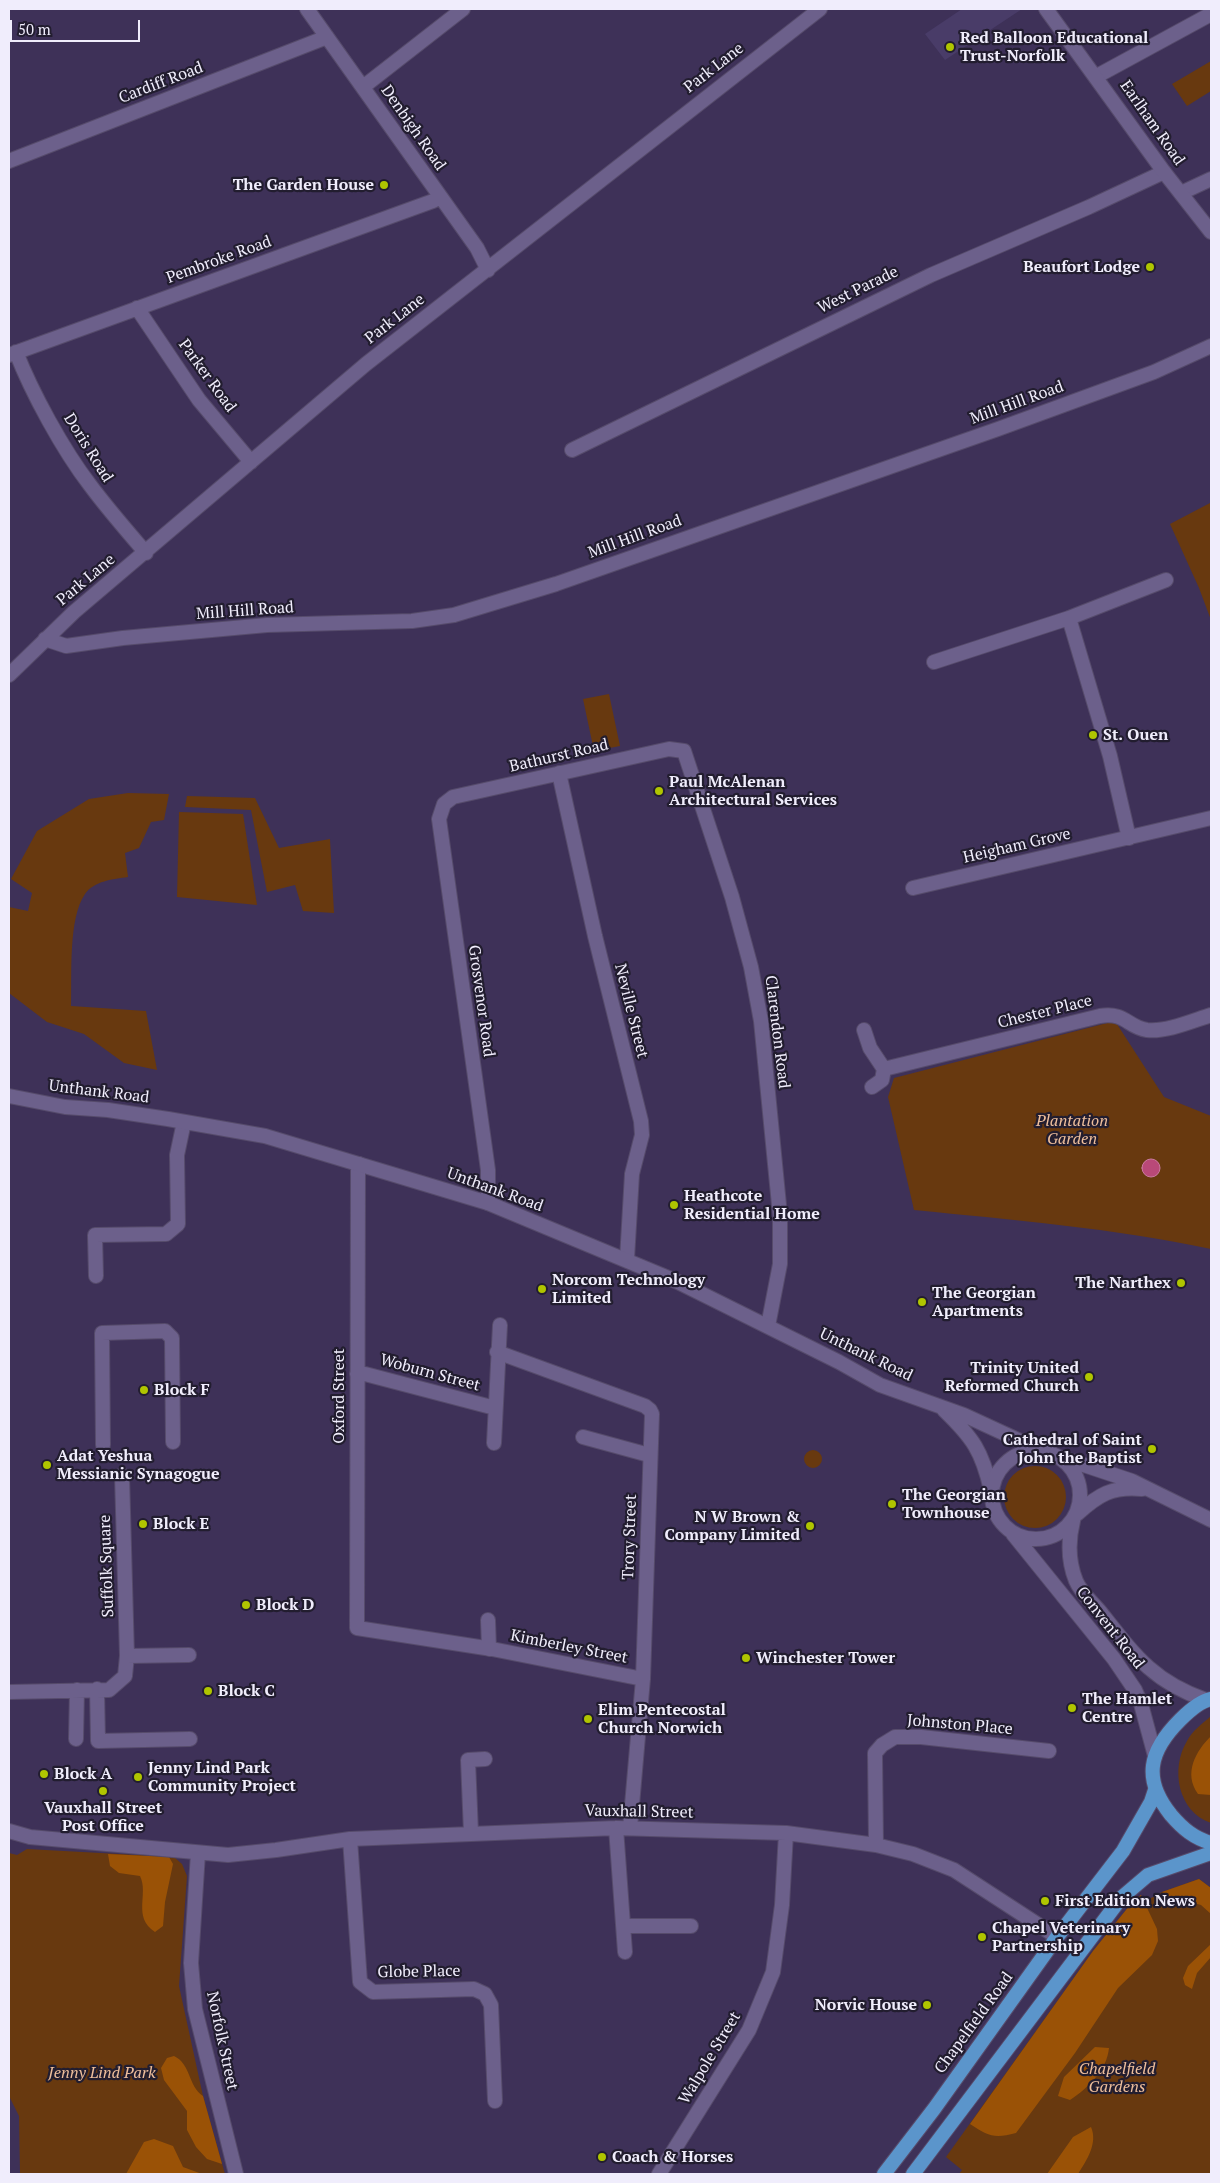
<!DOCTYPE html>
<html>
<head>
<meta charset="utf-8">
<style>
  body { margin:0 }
  #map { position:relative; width:1220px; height:2183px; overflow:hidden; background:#3e3158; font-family:"PT Serif",serif }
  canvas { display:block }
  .frame { position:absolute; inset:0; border:10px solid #f0edfc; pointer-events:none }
  .scale { position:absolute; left:10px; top:20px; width:130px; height:22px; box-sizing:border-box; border:2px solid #f0edfc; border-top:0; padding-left:6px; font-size:15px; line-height:18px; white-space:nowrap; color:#f0edfc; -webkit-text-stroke:4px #221d2f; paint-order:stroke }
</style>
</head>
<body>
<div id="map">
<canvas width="1220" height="2183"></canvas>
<div class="frame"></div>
<div class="scale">50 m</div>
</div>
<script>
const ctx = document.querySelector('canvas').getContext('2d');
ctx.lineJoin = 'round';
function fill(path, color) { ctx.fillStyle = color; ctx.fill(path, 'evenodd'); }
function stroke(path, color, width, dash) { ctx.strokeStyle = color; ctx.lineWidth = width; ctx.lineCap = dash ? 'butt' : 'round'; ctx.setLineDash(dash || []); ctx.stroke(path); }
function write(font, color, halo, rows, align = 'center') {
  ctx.font = font + ' "PT Serif",serif'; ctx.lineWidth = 4.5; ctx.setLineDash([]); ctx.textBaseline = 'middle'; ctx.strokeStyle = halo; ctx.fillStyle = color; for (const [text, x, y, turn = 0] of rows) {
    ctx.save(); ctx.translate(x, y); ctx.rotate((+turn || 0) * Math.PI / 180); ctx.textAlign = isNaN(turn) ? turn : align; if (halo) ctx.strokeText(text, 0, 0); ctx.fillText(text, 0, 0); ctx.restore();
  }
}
const built = new Path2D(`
  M962 9H1022L945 60 925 34Z`);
const green = new Path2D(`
  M1211 61V91L1187 106 1172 84Z
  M1210 503 1211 507V620L1199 588 1170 524Z
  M609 694 620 746 594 751 583 699Z
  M128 793 169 794 164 820 151 822 139 848 125 853 128 877C113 879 94 881 85 894 68 918 72 976 71 1006L146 1011 157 1070 124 1063 84 1034 47 1022 9 993V907L28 911 32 893 11 879 37 831 89 799Z
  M187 796 255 798 279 848 330 839 334 913 303 911 295 885 267 892 251 810 185 807Z
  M179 812 243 814 257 905 177 897Z
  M1115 1021 1164 1097 1211 1116V1249C1113 1228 1013 1220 914 1210L888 1097 894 1078Z
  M804 1459a9 9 0 1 1 18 0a9 9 0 1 1-18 0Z
  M1004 1497a31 31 0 1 1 62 0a31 31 0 1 1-62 0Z
  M1211 1716V1823C1178 1812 1170 1769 1187 1741 1193 1730 1202 1724 1211 1716Z
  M27 1849 174 1857 182 1864 187 1876 179 1986 203 2096 225 2174H20L19 2116 9 2096V1853L17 1855Z
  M1199 1879 1211 1888V2174H959L962 2170 946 2157 1093 1951 1134 1900 1141 1895 1144 1902 1162 1892Z`);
const forest = new Path2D(`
  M1211 1736V1795L1198 1794C1183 1773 1196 1751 1211 1736Z
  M108 1854 169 1857 173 1864 165 1902 163 1926 155 1932C132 1917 149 1894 140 1876L119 1873 110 1866Z
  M1199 1879 1211 1888V1914L1201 1905 1169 1897 1162 1892Z
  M1141 1895 1157 1929 1158 1941 1152 1955 1118 1988 1075 2053 1016 2133C994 2139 988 2136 970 2124L1093 1951 1134 1900Z
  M1211 1944V1957L1197 1973 1192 1989 1185 1985 1183 1978 1188 1966Z
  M1095 2047 1109 2048C1107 2070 1088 2088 1070 2100L1058 2096 1064 2077Z
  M174 2056C191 2064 188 2086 203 2096L222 2164 207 2159 196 2147 187 2130V2111L164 2080 161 2068 167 2058Z
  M1091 2127C1098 2143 1087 2160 1078 2174H1047L1073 2137Z
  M154 2139 173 2146 183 2167 202 2174H126L144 2142Z`);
const water = new Path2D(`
  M1142 1168a9 9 0 1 1 18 0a9 9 0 1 1-18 0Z`);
const minor = new Path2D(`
  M307 9 477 248 488 270
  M1097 76 1211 14
  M363 87 463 9
  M9 161 327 37
  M1181 193 1211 179
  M137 308 199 400 251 462
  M16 352C32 393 63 450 90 485 107 508 127 531 146 553
  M9 355 433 201 440 197
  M572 450 931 275 1089 207 1164 172
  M45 639 66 646 123 638 267 625 412 621 454 615 556 584 998 429 1154 372 1211 346
  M934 662 1069 618
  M9 675 74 612 366 364 820 9
  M559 773 595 936 641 1121 642 1135 632 1174 627 1259
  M1129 838 1110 756 1069 618 1166 580
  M913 888 1211 818
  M864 1030 870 1048 884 1069 1100 1016C1126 1012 1127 1027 1147 1030 1167 1032 1192 1021 1211 1015
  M872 1087 882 1080 884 1069
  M359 1164 358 1171 357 1628 492 1649 643 1679
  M488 1203V1170L439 819 444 804 453 797 669 749 684 751 732 897 751 967 761 1021 780 1215V1264L768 1326
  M96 1276 95 1235 166 1234 178 1224 177 1155 184 1122
  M497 1352 645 1406 650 1410 652 1414 643 1679 630 1828
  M357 1374H365L495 1408
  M583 1437 649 1455
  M494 1443 500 1325
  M103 1445 102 1333 165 1331 172 1338 173 1442
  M488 1620 489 1649
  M127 1656 189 1655
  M97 1689 98 1741 190 1739
  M9 1692 109 1690 125 1676 127 1656 122 1475
  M76 1739 77 1690
  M616 1828 625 1952
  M9 1831 30 1837 228 1855 276 1850 350 1839 616 1828 786 1833 876 1845 913 1854 954 1870 1057 1937
  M471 1833 468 1760 485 1759
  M350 1839 360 1982 373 1992 474 1989 485 1994 491 2005 495 2101
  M876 1845 875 1753 882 1745 895 1737H921L1049 1751
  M198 1853 191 1963 195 2009 236 2174
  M624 1926H691
  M659 2174 749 2030 773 1972 782 1905 786 1833`);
const tertiary = new Path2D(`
  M9 1096 65 1107 108 1110 168 1119 265 1136 488 1203 678 1282 839 1362 880 1385 964 1415 1042 1451
  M944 1410C973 1438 982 1451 991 1490`);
const secondary = new Path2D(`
  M1046 9 1164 172 1211 232
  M992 1495a44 44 0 1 1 88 0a44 44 0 1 1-88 0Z
  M1063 1458 1132 1481 1211 1520
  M1077 1514C1098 1495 1112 1486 1142 1489
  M1073 1521C1068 1541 1068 1561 1076 1581 1081 1593 1094 1604 1102 1614 1135 1656 1154 1682 1206 1700
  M1013 1534 1114 1659 1135 1690 1141 1704 1155 1756`);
const primary = new Path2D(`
  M1211 1699C1200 1701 1188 1712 1180 1720 1149 1751 1142 1779 1171 1815 1183 1829 1194 1838 1211 1843
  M884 2174 934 2109 1057 1937 1123 1851 1151 1802 1155 1790
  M913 2174 1121 1898 1148 1875 1211 1853`);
const markers = [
  [950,47,5,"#b0c500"],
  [384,185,5,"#b0c500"],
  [1150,267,5,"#b0c500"],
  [1093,735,5,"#b0c500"],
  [659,791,5,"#b0c500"],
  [674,1205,5,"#b0c500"],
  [1181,1283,5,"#b0c500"],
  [542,1289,5,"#b0c500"],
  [922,1302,5,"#b0c500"],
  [1089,1377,5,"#b0c500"],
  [144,1390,5,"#b0c500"],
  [1152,1449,5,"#b0c500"],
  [47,1465,5,"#b0c500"],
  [892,1504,5,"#b0c500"],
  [143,1524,5,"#b0c500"],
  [810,1526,5,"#b0c500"],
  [246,1605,5,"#b0c500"],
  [746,1658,5,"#b0c500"],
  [208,1691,5,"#b0c500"],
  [1072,1708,5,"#b0c500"],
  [588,1719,5,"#b0c500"],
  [44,1774,5,"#b0c500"],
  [138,1777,5,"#b0c500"],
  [103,1791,5,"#b0c500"],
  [1045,1901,5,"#b0c500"],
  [982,1937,5,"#b0c500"],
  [927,2005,5,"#b0c500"],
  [602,2157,5,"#b0c500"]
];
const poiNames = [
  ["Red Balloon Educational",960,38],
  ["Trust-Norfolk",960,56],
  ["The Garden House",374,185,"right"],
  ["Beaufort Lodge",1140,267,"right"],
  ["St. Ouen",1103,735],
  ["Paul McAlenan",669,782],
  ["Architectural Services",669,800],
  ["Heathcote",684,1196],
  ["Residential Home",684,1214],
  ["Norcom Technology",552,1280],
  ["Limited",552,1298],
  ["The Narthex",1171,1283,"right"],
  ["The Georgian",932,1293],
  ["Apartments",932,1311],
  ["Trinity United",1079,1368,"right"],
  ["Reformed Church",1079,1386,"right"],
  ["Block F",154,1390],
  ["Cathedral of Saint",1142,1440,"right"],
  ["John the Baptist",1142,1458,"right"],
  ["Adat Yeshua",57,1456],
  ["Messianic Synagogue",57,1474],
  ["The Georgian",902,1495],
  ["Townhouse",902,1513],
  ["N W Brown &",800,1517,"right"],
  ["Company Limited",800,1535,"right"],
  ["Block E",153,1524],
  ["Block D",256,1605],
  ["Winchester Tower",756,1658],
  ["Block C",218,1691],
  ["The Hamlet",1082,1699],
  ["Centre",1082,1717],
  ["Elim Pentecostal",598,1710],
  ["Church Norwich",598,1728],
  ["Jenny Lind Park",148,1768],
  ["Community Project",148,1786],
  ["Block A",54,1774],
  ["Vauxhall Street",103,1808,"center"],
  ["Post Office",103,1826,"center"],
  ["First Edition News",1055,1901],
  ["Chapel Veterinary",992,1928],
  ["Partnership",992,1946],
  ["Norvic House",917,2005,"right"],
  ["Coach & Horses",612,2157]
];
const streetNames = [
  ["Park Lane",714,68,-38],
  ["Cardiff Road",161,83,-21],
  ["Earlham Road",1152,123,55],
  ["Denbigh Road",413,128,55],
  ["Pembroke Road",219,260,-20],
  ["West Parade",858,290,-26],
  ["Park Lane",395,319,-38],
  ["Parker Road",207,376,54],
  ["Mill Hill Road",1017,403,-20],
  ["Doris Road",88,448,58],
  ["Mill Hill Road",635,537,-20],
  ["Park Lane",86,580,-40],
  ["Mill Hill Road",245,611,-4],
  ["Bathurst Road",559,756,-13],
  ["Heigham Grove",1017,846,-13],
  ["Grosvenor Road",481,1001,82],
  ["Neville Street",631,1011,76],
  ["Chester Place",1045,1012,-14],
  ["Clarendon Road",777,1032,83],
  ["Unthank Road",99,1092,7],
  ["Unthank Road",495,1190,20],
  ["Unthank Road",866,1355,26],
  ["Woburn Street",430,1373,15],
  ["Oxford Street",339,1396,-90],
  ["Trory Street",630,1537,-88],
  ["Suffolk Square",107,1566,-92],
  ["Convent Road",1110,1628,52],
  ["Kimberley Street",569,1647,11],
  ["Johnston Place",960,1725,5],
  ["Vauxhall Street",639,1812,1],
  ["Globe Place",419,1972,-1],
  ["Chapelfield Road",974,2023,-54],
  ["Norfolk Street",222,2041,78],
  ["Walpole Street",710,2058,-59]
];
const parkNames = [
  ["Plantation",1072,1121],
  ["Garden",1072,1139],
  ["Chapelfield",1117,2069],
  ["Gardens",1117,2087],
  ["Jenny Lind Park",102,2073]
];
fill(built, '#493c68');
fill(green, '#68390f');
fill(forest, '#9a5206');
fill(water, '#b94978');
stroke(water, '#ca7aa0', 1);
stroke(minor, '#564b6b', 16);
stroke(tertiary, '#564b6b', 16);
stroke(secondary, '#564b6b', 16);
stroke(primary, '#564b6b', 16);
stroke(minor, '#6c608b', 14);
stroke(tertiary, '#6c608b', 14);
stroke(secondary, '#6c608b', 14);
stroke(primary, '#5b95cb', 14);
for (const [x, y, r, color] of markers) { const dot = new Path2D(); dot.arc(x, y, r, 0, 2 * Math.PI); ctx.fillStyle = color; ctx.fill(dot); stroke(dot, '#221d2f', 2); }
write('bold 16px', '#f0edfc', '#221d2f', poiNames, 'left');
write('16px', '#f0edfc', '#221d2f', streetNames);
write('italic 16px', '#efbf9c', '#221d2f', parkNames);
</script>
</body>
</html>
